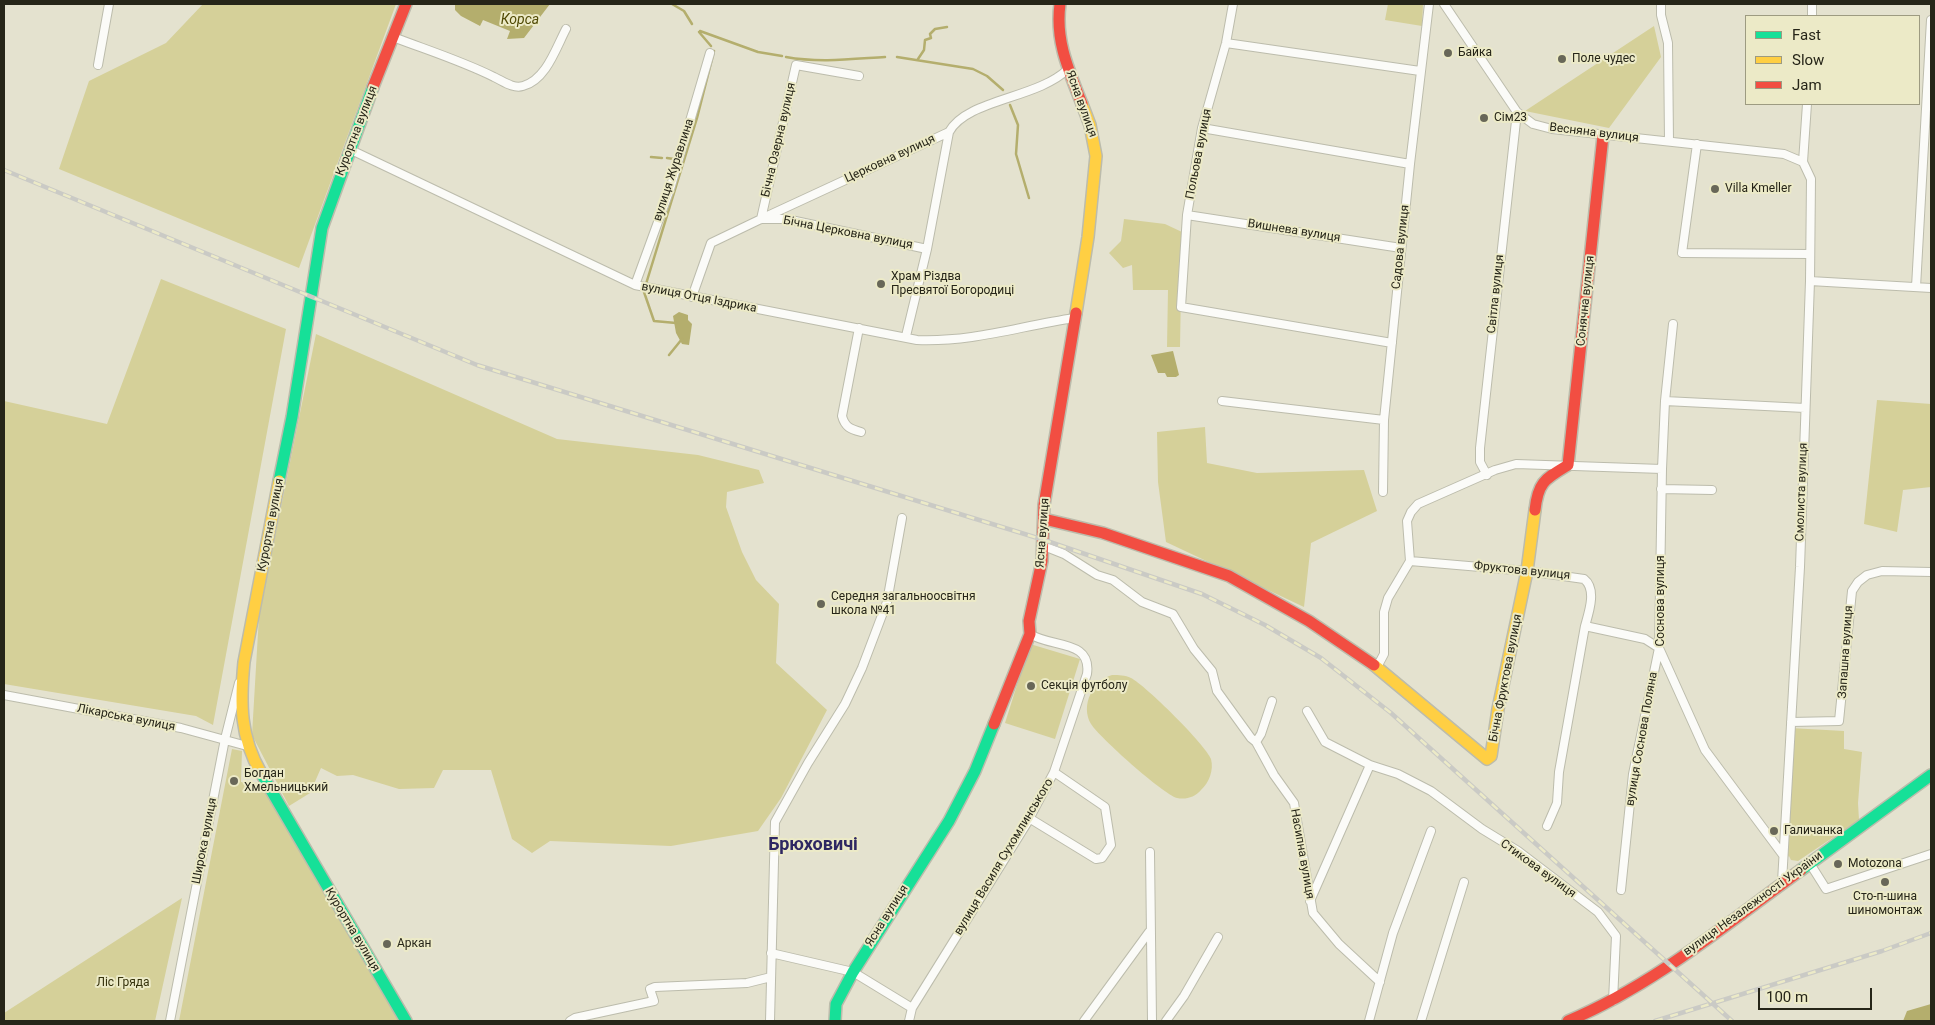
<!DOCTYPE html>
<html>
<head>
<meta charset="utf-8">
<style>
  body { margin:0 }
  #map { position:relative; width:1935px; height:1025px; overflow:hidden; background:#e4e2cf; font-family:Roboto,sans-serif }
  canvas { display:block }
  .frame { position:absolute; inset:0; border:5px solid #262518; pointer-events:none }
  .legend { position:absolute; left:1745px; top:15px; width:175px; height:90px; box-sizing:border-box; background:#eceac7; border:1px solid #9d9b81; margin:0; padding:6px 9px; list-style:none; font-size:15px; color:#262518 }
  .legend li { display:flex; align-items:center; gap:10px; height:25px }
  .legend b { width:25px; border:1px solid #9d9b81 }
  .scale { position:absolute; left:1758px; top:988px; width:114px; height:22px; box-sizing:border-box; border:2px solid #262518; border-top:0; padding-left:6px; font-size:15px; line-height:18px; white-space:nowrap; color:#262518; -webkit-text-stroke:4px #eceac7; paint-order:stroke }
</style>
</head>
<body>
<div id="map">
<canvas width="1935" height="1025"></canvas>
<div class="frame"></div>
<ul class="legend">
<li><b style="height:6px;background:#16e098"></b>Fast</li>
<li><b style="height:6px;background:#ffcf43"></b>Slow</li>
<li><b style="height:6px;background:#f24e42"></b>Jam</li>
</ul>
<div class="scale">100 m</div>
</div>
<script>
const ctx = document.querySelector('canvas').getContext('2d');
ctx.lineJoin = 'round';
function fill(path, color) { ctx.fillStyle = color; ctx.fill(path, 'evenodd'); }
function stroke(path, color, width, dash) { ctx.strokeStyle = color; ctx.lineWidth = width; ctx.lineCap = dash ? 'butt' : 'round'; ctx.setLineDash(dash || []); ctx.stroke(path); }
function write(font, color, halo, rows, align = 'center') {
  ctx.font = font + ' Roboto,sans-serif'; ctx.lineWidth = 4; ctx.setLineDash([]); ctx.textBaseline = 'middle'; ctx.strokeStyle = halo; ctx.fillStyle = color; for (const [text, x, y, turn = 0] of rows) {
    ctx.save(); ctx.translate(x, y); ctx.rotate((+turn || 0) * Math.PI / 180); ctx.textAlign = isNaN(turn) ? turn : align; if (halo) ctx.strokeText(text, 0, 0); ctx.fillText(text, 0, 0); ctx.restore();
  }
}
const green = new Path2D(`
  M203 4H396L299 268 59 169 89 81 166 43Z
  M1388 4H1423L1422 26 1385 20Z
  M1654 26 1661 57 1609 128 1525 111Z
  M1124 219 1165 224 1182 232 1180 347H1167L1168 290H1133L1132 265 1123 268 1109 253 1121 241Z
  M161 279 286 329 213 725 196 716 4 684V401L107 424Z
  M316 334 557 439 698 455 759 470 764 483 727 492 726 507 742 552 756 580 779 604 776 663 827 710 781 798 758 831 671 846 550 841 532 853 512 839 491 770H443L434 788 399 789 353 775 337 776 321 768 310 793 289 806 252 735 259 616Z
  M1877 400 1931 404V487L1903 490 1897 532 1864 524Z
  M1205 427 1207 463 1257 473 1364 470 1377 511 1311 543 1304 607 1166 542 1158 482 1157 432Z
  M1030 644 1080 659 1055 739 1005 723Z
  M1112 675C1119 675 1125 675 1131 678 1145 685 1206 745 1211 759 1214 770 1209 783 1201 790 1195 797 1186 800 1177 798 1163 794 1099 737 1091 724 1080 705 1093 681 1112 675Z
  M1790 728 1844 731V749L1862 752 1858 803 1859 820 1798 861 1791 860 1789 856 1783 861Z
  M232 749 242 751 241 782 261 783 400 1021H179Z
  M182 898 155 1021H4V1013Z`);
const water = new Path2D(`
  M455 4H550L524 38 507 39 510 31 483 20 480 26 461 16 455 10Z
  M679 312 688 315V320L692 324 689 345 682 344 676 333 673 316Z
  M1173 351 1179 375 1176 377H1167L1165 373H1158L1151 355Z
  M1931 1004V1021H1903L1907 1011Z`);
const stream = new Path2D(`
  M672 4 684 11 692 24
  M700 31 758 52 782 56
  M699 32 711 46
  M786 57C819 63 852 59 885 57
  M897 57 973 69 987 76 1003 90
  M918 59 924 50 925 40 931 38 930 34 935 29 947 27
  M1010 105 1018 125 1016 154 1029 198
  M651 157 662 158
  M667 158 674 159
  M646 284 697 118 714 51
  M644 292 654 321 676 323
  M669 355 682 339`);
const street = new Path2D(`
  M1233 4 1226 43 1202 128 1187 215 1181 307 1392 343
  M1444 4 1517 112 1533 124 1552 129 1784 154 1803 162
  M1661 4V15L1668 43 1669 141
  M1812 16V4
  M393 37C427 50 462 61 494 77 503 81 513 89 523 86 546 80 556 48 566 29
  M1226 43 1420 71
  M98 65 109 4
  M1202 128 1410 164
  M1697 144 1682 253 1810 254
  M349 149 635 285 917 340C976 342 1019 326 1075 318
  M1187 215 1401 248
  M761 219 949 132C967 99 1037 99 1068 69
  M761 219 796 65 859 76
  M1810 281 1931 288
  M635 285 670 189 710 53
  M1916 287 1931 20
  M692 297 711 243 761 219H786L927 249
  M1673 324 1665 401 1662 469 1659 648 1705 750 1783 855
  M859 328 842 416C845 427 850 429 861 432
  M906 336 927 249 949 132
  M1222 401 1384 420
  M1665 401 1805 408
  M1487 475 1480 462V448L1517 112
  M1661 489 1712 490
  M1383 492 1384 420 1410 164 1429 4
  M1044 546 1064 554 1097 575 1113 580 1142 602 1173 614 1194 649 1212 671 1217 691 1251 738 1256 742 1274 775 1294 803 1313 913 1339 944 1380 982
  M1410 561 1527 571 1584 579C1597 589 1589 612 1585 626L1645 639 1659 648 1633 774 1621 890
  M1377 667 1384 654V612L1388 598 1410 561 1407 521 1411 512 1418 504 1495 470 1516 464 1662 469
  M4 695 181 728 247 746
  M1307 711 1325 742 1370 765 1398 774 1431 791 1482 829 1518 851 1598 912 1616 936 1613 1001
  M1791 722 1839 721 1852 591 1858 582 1867 575 1882 571 1931 572
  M1256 742 1261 734 1272 701
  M1029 818 1096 859 1102 858 1111 845 1105 807 1054 772
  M1547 826 1557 803 1559 772 1585 626
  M1150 852 1152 1021
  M1809 862 1826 889 1931 854
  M1782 882 1800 567 1810 281 1811 179 1803 162 1807 104
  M1310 901 1370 765
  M771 953 853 972 912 1008
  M170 1021 225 739 239 683
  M570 1021 575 1018 654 1001 650 989 655 987 747 983 771 977
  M770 1021 775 822 808 763 845 704 862 668 887 602 902 518
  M909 1021 912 1008 1027 823 1054 772 1087 674C1092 639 1051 648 1030 634
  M1084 1021 1149 932
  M1166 1021 1184 996 1218 937
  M1369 1021 1393 933 1431 831
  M1421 1021 1464 882`);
const fast = new Path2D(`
  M279 481 292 417 322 228 373 87
  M261 773 406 1021
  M1801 870 1931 775
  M835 1021 836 1004 853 972 949 821 975 771 994 724`);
const slow = new Path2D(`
  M1076 313 1088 237 1096 156 1090 125 1082 104
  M1374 665 1487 759 1491 756 1498 709 1527 571 1535 510
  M261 773C240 737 240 703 244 662L279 481`);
const jam = new Path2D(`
  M1060 4C1055 41 1069 71 1082 104
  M373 87 406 4
  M1535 510C1538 482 1545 479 1568 465L1603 136
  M1044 519 1103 533 1229 576 1309 621 1374 665
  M994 724 1030 634 1029 621 1042 561 1044 505 1076 313
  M1568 1021C1654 985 1726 924 1801 870`);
const rail = new Path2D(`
  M4 170 477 365 1044 540 1202 594 1265 625 1321 658 1391 713 1732 1021
  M1655 1021 1882 951 1931 933`);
const markers = [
  [1448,53,5,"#686758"],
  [1562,59,5,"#686758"],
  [1484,118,5,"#686758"],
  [1715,189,5,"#686758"],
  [881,284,5,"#686758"],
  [821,604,5,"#686758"],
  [1031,686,5,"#686758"],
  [234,781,5,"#686758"],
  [1774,831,5,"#686758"],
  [1838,864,5,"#686758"],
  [1885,882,5,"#686758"],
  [387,944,5,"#686758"]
];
const poiNames = [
  ["Байка",1458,53],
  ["Поле чудес",1572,59],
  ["Сім23",1494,118],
  ["Villa Kmeller",1725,189],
  ["Храм Різдва",891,277],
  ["Пресвятої Богородиці",891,291],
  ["Середня загальноосвітня",831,597],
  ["школа №41",831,611],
  ["Секція футболу",1041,686],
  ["Богдан",244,774],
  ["Хмельницький",244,788],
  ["Галичанка",1784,831],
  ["Motozona",1848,864],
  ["Сто-п-шина",1885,897,"center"],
  ["шиномонтаж",1885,911,"center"],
  ["Аркан",397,944]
];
const streetNames = [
  ["Ясна вулиця",1081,104,70],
  ["Курортна вулиця",357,131,-69],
  ["Весняна вулиця",1594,133,7],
  ["Бічна Озерна вулиця",779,140,-77],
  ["Польова вулиця",1199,154,-79],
  ["Церковна вулиця",890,159,-25],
  ["вулиця Журавлина",674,170,-72],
  ["Вишнева вулиця",1294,231,9],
  ["Бічна Церковна вулиця",848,233,11],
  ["Садова вулиця",1401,247,-84],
  ["Світла вулиця",1496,294,-84],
  ["вулиця Отця Іздрика",699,298,11],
  ["Сонячна вулиця",1586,301,-84],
  ["Смолиста вулиця",1802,492,-88],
  ["Курортна вулиця",271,525,-79],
  ["Ясна вулиця",1043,533,-86],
  ["Фруктова вулиця",1522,571,6],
  ["Соснова вулиця",1661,601,-90],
  ["Запашна вулиця",1846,652,-86],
  ["Бічна Фруктова вулиця",1506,678,-79],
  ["Лікарська вулиця",126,718,11],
  ["вулиця Соснова Поляна",1642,739,-80],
  ["Широка вулиця",205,841,-79],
  ["Насипна вулиця",1302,854,80],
  ["вулиця Василя Сухомлинського",1004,857,-59],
  ["Стикова вулиця",1538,869,36],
  ["вулиця Незалежності України",1753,904,-36],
  ["Ясна вулиця",887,916,-58],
  ["Курортна вулиця",352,930,59]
];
const parkNames = [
  ["Ліс Гряда",123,983]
];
const waterNames = [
  ["Корса",520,20]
];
const districtNames = [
  ["Брюховичі",813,845]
];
fill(green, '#d5d099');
fill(water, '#b4ae6d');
stroke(stream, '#b4ae6d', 2.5);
stroke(street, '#bcbcac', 10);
stroke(fast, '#bcbcac', 14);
stroke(slow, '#bcbcac', 14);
stroke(jam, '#bcbcac', 14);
stroke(street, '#fbfbf8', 8);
stroke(fast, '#16e098', 11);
stroke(slow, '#ffcf43', 11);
stroke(jam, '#f24e42', 11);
stroke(rail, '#cacac5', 4.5);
stroke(rail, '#eceac7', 2.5, [8]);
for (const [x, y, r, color] of markers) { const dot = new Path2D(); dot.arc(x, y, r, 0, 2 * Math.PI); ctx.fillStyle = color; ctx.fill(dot); stroke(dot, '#eceac7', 2); }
write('12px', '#262518', '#eceac7', poiNames, 'left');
write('12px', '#262518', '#eceac7', streetNames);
write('12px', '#35320c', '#eceac7', parkNames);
write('italic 14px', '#504a05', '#eceac7', waterNames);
write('bold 18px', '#2e2762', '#eceac7', districtNames);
</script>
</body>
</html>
